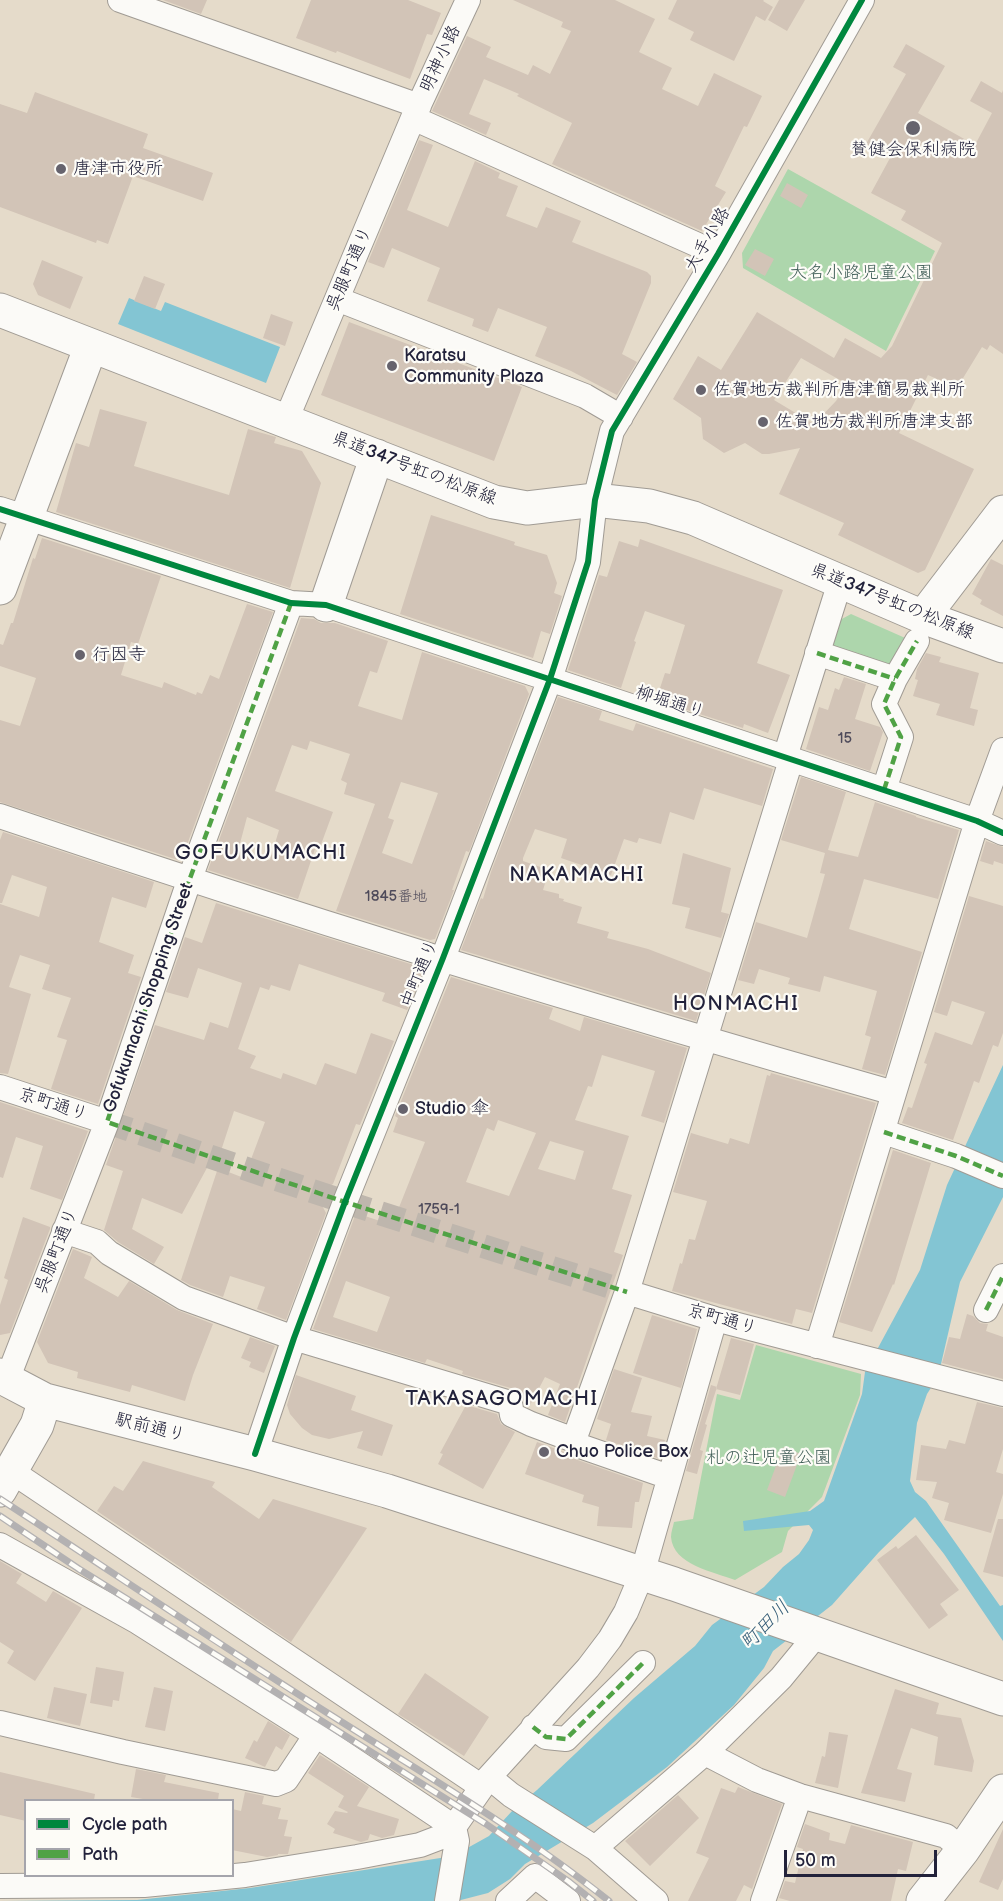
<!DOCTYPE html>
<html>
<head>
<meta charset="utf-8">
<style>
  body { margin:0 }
  #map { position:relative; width:1003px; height:1901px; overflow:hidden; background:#e5dbca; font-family:"Balsamiq Sans",sans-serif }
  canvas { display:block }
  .legend { position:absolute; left:24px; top:1799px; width:210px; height:78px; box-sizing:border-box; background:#fdfcf7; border:2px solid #a5a5ac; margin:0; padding:8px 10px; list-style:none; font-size:18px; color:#22223b }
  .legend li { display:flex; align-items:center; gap:12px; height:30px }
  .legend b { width:30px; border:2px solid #a5a5ac }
  .scale { position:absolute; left:784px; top:1850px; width:153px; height:27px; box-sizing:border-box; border:3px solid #22223b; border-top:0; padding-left:8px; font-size:18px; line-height:21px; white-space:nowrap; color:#22223b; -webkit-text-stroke:4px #fdfcf7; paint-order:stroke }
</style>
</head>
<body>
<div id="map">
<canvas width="1003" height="1901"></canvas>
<ul class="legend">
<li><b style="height:8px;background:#00873e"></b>Cycle path</li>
<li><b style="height:8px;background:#50a245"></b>Path</li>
</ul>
<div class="scale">50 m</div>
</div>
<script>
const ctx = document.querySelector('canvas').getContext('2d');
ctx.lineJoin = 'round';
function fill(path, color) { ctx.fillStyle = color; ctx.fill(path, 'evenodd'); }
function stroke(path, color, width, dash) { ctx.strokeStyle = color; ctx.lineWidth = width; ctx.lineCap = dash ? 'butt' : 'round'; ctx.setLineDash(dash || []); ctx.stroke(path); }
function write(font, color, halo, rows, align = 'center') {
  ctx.font = font + ' "Balsamiq Sans","Klee One",sans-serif'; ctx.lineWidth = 4.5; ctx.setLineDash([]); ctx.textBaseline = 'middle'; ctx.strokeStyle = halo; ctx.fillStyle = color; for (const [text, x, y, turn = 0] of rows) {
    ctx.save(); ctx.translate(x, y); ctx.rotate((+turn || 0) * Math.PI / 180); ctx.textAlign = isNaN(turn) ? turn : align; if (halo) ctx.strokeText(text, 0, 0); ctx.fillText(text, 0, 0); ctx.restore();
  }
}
const green = new Path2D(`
  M788 169 935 251 886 351 743 268 742 253Z
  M851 614 912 641 893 672 829 651 840 620Z
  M756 1345 861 1374 860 1395 822 1497 788 1531 782 1552 735 1580C714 1572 673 1565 671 1537 671 1532 673 1527 674 1522L693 1519 717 1394 740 1400Z`);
const water = new Path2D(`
  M129 298 161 311 165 302 280 347 266 383 118 324Z
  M1003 1065V1197L960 1282 938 1377 927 1394 917 1423 910 1481 915 1492 926 1501 1000 1606 1003 1605V1641L944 1554 915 1517 879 1552 832 1605 773 1651 764 1668 734 1705 667 1767 593 1823 525 1864 510 1879 488 1893 457 1901H0L137 1900 250 1888 453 1856 489 1836 513 1810 537 1790 634 1698 695 1646 712 1625 764 1587 783 1567 799 1554 809 1540 813 1530 809 1525 744 1531 743 1521 810 1511 824 1501 862 1394 865 1372 920 1270 947 1185Z`);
const building = new Path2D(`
  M163 0H207L201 14Z
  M311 0H408L441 13 432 35 427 34 410 79 337 51 336 53 296 38Z
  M513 0H615L655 19 639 52 672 68 662 89 698 106 714 73 762 96 747 127 744 126 715 186 726 192 702 231 552 164 572 123 517 96 519 94 484 79 469 114 491 123 486 135 432 111 467 36 491 47 486 57 528 75 533 65 550 74 571 31 561 27 563 22Z
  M677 0H764L763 1 773 7 765 21 756 16 734 61 690 40 694 32 668 19Z
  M779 0H805L787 31 768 20Z
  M906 44 945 66 918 113 975 145 992 113 970 101 981 81 1002 93 1003 90V354L990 345 987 350 982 347 957 388 928 375 899 433 974 469 925 570 918 573 838 535 844 523 779 494 800 448 769 454H762L745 443 724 453 703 439 701 418 673 399 698 356 721 370 757 312 834 358 845 338 881 358 892 346 942 243 901 220 906 211 871 193 890 158 866 144 906 74 893 67ZM801 358 847 384 836 401 814 424 774 400Z
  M35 92 148 134 143 148 213 173 203 201 133 176 108 244 97 240 96 243 0 207V104L27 113Z
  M419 140 433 145 407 210 448 227 475 161 500 173 498 178 518 186 506 216 537 228 546 207 581 221 572 242 647 272 651 276V283L622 354 637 362 617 395 571 371 535 356 547 327 498 308 488 332 472 326 474 319 427 301 440 268 392 248 384 268 368 262Z
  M787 183 808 195 801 208 780 196Z
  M755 249 774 259 765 276 745 265Z
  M42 260 83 277 70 309 38 295 33 284Z
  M144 276 165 284 155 309 134 301Z
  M271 314 293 322 285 346 263 338Z
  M349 322 522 387 494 461 321 395Z
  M100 409 147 422 134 466 229 495 248 429 276 437 274 443 302 451 321 483 290 588 56 512 76 443 89 447Z
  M431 515 515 542 514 545 547 555 557 583 554 593 562 596 550 634 541 631 533 658 400 614Z
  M42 538 161 576 138 644 131 642 121 675 162 688 164 682 196 695 197 692 202 694 210 675 219 679 247 604 273 612 181 861 0 802V720L20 726 36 678 0 666V644L3 645 11 623H13L33 558 35 559Z
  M640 539 783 590 757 663 790 675 768 733 744 724 743 728 656 700 665 673 670 674 685 625 645 611 634 641 636 642 621 688 568 670 599 575 607 577 619 541 638 547Z
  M991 559 1003 565V616L980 604 982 600 972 594Z
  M301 618 314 619 321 623H335L388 641 377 673 370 671 358 706 402 720 422 652 525 686 529 694 469 852 466 851 452 890H454L435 939 430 940 336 911 375 804 344 794 347 783 341 780 350 754 310 741 307 750 292 745 275 791 333 812 319 850 315 849 298 899 208 870ZM401 782 438 793 412 864 382 853 394 820 388 818ZM247 817 279 830 270 860 238 851Z
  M926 653 941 657 939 662 979 673 970 708 978 710 974 726 936 715 940 704 913 696 918 680 915 679 917 669Z
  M844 677 866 684 855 719 880 727 883 732 870 771 806 749 819 707 828 710 835 688 839 690Z
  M558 697 602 711 599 720 633 731 636 723 773 769 762 806 704 788 694 820 670 812 661 844 639 838 637 843 624 839 611 875 561 858 567 839 535 829 523 858V861L549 870 543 890 559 894V898L564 899 563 901 582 907 577 923 609 932 607 938 648 949 711 973 696 1021 461 950 481 898 483 899 491 872Z
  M801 777 846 792 828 850 858 857 875 802 916 816V817L959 830 938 899 864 879 849 929 922 952 885 1075 862 1069 871 1037 865 1035 877 991 824 976 820 992 788 984 790 978 759 969 754 984 738 980 756 922 807 938 825 874 820 873 825 853 781 840Z
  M3 832 154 882 146 908 112 897 99 942 134 955 128 973 141 977 98 1104 51 1089 67 1040 57 1037 71 998 42 989 50 965 20 955 9 987 31 994 8 1074 0 1073V904L39 917 47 887 12 875 2 903H0V840Z
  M986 841 1003 847V864L994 861 993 865 980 861Z
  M683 853 731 868 721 912 729 914 721 938 685 928 690 908 672 904Z
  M969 896 1003 906V1033L998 1047 993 1045 979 1083 974 1081 953 1140 902 1123 908 1107 912 1108 927 1064 924 1063 935 1032 972 1045 985 1012 952 1001 947 1016 934 1012Z
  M216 903 420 967 422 973 407 1010 382 1001 385 993 299 964 290 991 271 985 269 990 260 987 238 1049 256 1056 250 1068 281 1079 283 1073 316 1085 325 1063 356 1074 371 1033 394 1041 360 1125 356 1124 333 1184 316 1194 326 1213 286 1320 257 1309 265 1287 230 1276 223 1297 190 1285 181 1280 218 1168 244 1178 265 1122 234 1111 215 1169 208 1166 182 1214 142 1198 132 1229 164 1247 154 1264 118 1242 104 1230 123 1171 106 1165 155 1025 204 1040 210 1022 228 1028 242 983 198 968 188 998 166 992 185 937 202 943Z
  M451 977 553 1008 549 1019 580 1031 584 1017 687 1048 664 1123 641 1116 655 1071 602 1055 592 1087 588 1086 575 1120 629 1136 612 1189 632 1195 614 1252 623 1255 565 1422 548 1415 560 1384 545 1377 529 1407 525 1405 521 1394 514 1389 462 1374 463 1371 427 1359 425 1363 313 1329 356 1213 392 1225 425 1142 393 1132 398 1118 395 1116ZM498 1120 536 1133 509 1196 466 1182 487 1128 494 1131ZM550 1141 584 1151 575 1180 538 1169ZM346 1281 390 1297 377 1332 333 1317Z
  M771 1073 876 1103 812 1313 796 1309 792 1324 672 1291 680 1263 682 1264 689 1239 695 1240 707 1201 673 1192 691 1133 728 1144 730 1138 749 1144 767 1075 770 1076Z
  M0 1102 88 1131 62 1200 30 1189 43 1146 16 1137 3 1178 0 1177Z
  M893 1150 931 1163 894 1285 893 1284 872 1332 839 1322Z
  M23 1217 50 1227V1229L10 1333 0 1335V1305L8 1280 4 1278Z
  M73 1249 92 1257 84 1278 118 1297 129 1281 177 1310 213 1324 193 1375 185 1401 132 1385 130 1392 77 1378 78 1372 48 1363 37 1342Z
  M967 1314 973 1316 980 1323 988 1324 986 1331 1003 1337V1379L942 1363 949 1337 960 1339Z
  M652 1315 697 1329 681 1388 633 1373Z
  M250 1337 275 1346 264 1373 249 1367 251 1362 241 1358Z
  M731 1338 754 1344 740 1395 716 1389Z
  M614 1369 642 1378 631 1412 652 1416 647 1436 665 1440 660 1459 606 1440 611 1424 597 1419Z
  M296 1375 356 1396 351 1410 393 1425 382 1456 357 1448 363 1431 329 1439 312 1435 302 1428 290 1414 287 1405Z
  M711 1385 717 1387 705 1424 707 1425 700 1450 703 1451 697 1474 686 1471Z
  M977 1402 1003 1408V1449L996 1472 1003 1474V1494L991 1533 944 1520 949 1503 932 1498 937 1482 916 1480 921 1445 946 1449 949 1440 965 1444Z
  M466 1405 497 1414 501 1424 515 1432 483 1489 438 1464 443 1454 440 1453Z
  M537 1442 564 1452 572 1458 643 1483 639 1502H635L632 1528 597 1526 599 1507 582 1502 584 1495 525 1474Z
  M783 1447 801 1454 785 1497 767 1490Z
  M143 1461 215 1482 212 1487 259 1519 273 1499 367 1528 291 1642 97 1511 114 1486 123 1491Z
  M998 1519H1003V1577L983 1572Z
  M916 1535 959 1590 940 1604 948 1615 929 1629 877 1560 896 1546 898 1549Z
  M0 1561 22 1574 16 1583 46 1602 53 1591 82 1608 35 1681 7 1663 14 1651 0 1642Z
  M96 1667 124 1672 119 1701 113 1700 112 1707 90 1703Z
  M425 1673 489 1717 464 1756 398 1714Z
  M54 1687 87 1694 80 1726 47 1718Z
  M154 1687 173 1691 165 1731 145 1727Z
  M895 1689 939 1703 936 1714 961 1718 974 1761 972 1772 934 1765 938 1737 911 1728 897 1769 912 1773 905 1802 861 1793Z
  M268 1721 290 1735 282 1750 276 1746 265 1767 245 1758 254 1740 257 1742Z
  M829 1732 848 1735 838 1788 815 1783 822 1756 825 1757Z
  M320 1755 369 1787 357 1806 399 1819 394 1835 382 1838 370 1834 368 1840 361 1842 333 1833 335 1829 327 1824 335 1811 347 1813 348 1812 338 1807 344 1796 308 1773Z
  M136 1769 166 1775 164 1782 219 1793 218 1800H149L131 1797Z
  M0 1772 95 1794 94 1800H26V1821L0 1815Z
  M738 1787 782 1804 752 1889 744 1885 736 1901H688L709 1858 696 1853 721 1788 735 1793Z
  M245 1792 264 1796 262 1804 281 1808 278 1819 288 1820 284 1836 292 1837 288 1854H278V1855L267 1857 232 1850V1809L241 1811Z
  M678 1795 699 1818 650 1866 625 1841Z
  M805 1824 830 1833 829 1840 845 1844 851 1825 913 1842 906 1871 898 1869 891 1901H790L779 1898 785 1881 795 1883 803 1849 797 1847Z
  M1003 1829V1879L998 1890 979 1882Z`);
const streetTunnel = new Path2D(`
  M107 1122 345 1202 627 1292`);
const street = new Path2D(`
  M120 0 419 106
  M413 118 718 254
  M337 299 585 396 621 417
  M286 420 413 118 468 0
  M0 509 291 603 326 605 977 821 1003 833
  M817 653 895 679
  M785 757 840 582
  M884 790 901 737 884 704 895 679 917 641
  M0 816C295 916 594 1008 894 1093
  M0 1087 107 1122
  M884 1132 956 1156 1003 1176
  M64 1231 97 1242 109 1253 184 1298 294 1338 510 1403 512 1415 531 1424 574 1440
  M627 1292 715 1319 1003 1394
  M986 1310 1003 1276
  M817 1346 977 821 1003 750
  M7 1380 107 1122 189 881 291 603
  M255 1454 294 1338 345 1202 443 958 550 679 588 562 595 500 612 431 718 254 862 0
  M11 1471 482 1787
  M669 1477 577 1445 574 1440 627 1292 791 760
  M0 1545 138 1622 316 1735 454 1827 457 1841 447 1901
  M0 1723 123 1752 276 1784 286 1780 316 1735
  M533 1727 546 1737 566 1739 643 1663
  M705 1753 757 1780 800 1796 946 1836 963 1850
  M489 1777 511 1795 595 1848 656 1901
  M595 1848 705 1753 781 1678 818 1633
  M0 1886 144 1885 245 1875 357 1857 420 1845 441 1837 454 1827 489 1777 588 1668 610 1639 626 1612 642 1574 715 1319
  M508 1901 535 1876 568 1901
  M763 1901 800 1796`);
const secondary = new Path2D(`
  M0 310 494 502 527 508 595 500 649 506 693 518 923 617 1003 646
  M0 588 91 346
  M326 605 377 456
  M923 617 1003 512
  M0 1375 7 1380 45 1400 255 1454 387 1491 674 1584 1003 1699
  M0 1490 37 1425 45 1400
  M923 1901 963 1850 1003 1791`);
const rail = new Path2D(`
  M0 1499C109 1570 217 1643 326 1712 422 1773 520 1830 609 1901
  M0 1516 79 1569 486 1824 568 1881 593 1901`);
const quiet = new Path2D(`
  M291 603 189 881 107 1122 345 1202 627 1292
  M817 653 895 679
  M884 790 901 737 884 704 895 679 917 641
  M884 1132 956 1156 1003 1176
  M986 1310 1003 1276
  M533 1727 546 1737 566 1739 643 1663`);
const cycleway = new Path2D(`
  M0 509 291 603 326 605 977 821 1003 833
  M255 1454 294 1338 345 1202 443 958 550 679 588 562 595 500 612 431 718 254 862 0`);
const markers = [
  [913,128,8,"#66636d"],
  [61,169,6,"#66636d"],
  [392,366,6,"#66636d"],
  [701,390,6,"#66636d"],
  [763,422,6,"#66636d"],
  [80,655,6,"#66636d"],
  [403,1109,6,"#66636d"],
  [544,1452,6,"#66636d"]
];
const numberNames = [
  ["15",845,739],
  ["1845番地",396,897],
  ["1759-1",439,1210]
];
const streetNames = [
  ["明神小路",441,59,-65],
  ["大手小路",708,240,-60],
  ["呉服町通り",350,269,-67],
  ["県道347号虹の松原線",414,469,21],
  ["県道347号虹の松原線",892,602,22],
  ["柳堀通り",670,703,18],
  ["中町通り",420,974,-68],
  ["Gofukumachi Shopping Street",149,998,-71],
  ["京町通り",53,1105,18],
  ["呉服町通り",57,1251,-69],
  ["京町通り",722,1320,16],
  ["駅前通り",150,1428,14]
];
const poiNames = [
  ["賛健会保利病院",913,150,"center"],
  ["唐津市役所",73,169],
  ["Karatsu",404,356],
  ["Community Plaza",404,377],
  ["佐賀地方裁判所唐津簡易裁判所",713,390],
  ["佐賀地方裁判所唐津支部",775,422],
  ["行因寺",92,655],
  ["Studio 傘",415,1109],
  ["Chuo Police Box",556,1452]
];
const parkNames = [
  ["大名小路児童公園",861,273],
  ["札の辻児童公園",769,1458]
];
const waterNames = [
  ["町田川",766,1626,-45]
];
const quarterNames = [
  ["GOFUKUMACHI",261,854],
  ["NAKAMACHI",577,876],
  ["HONMACHI",736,1005],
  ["TAKASAGOMACHI",502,1400]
];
fill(green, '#add6ac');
fill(water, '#83c5d3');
fill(building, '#d2c4b7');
stroke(streetTunnel, '#beb6ad', 24, [24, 12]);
stroke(street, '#a09b94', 26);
stroke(secondary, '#a09b94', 35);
stroke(street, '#fbfaf7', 24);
stroke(secondary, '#fbfaf7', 33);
stroke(rail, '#b3b1b2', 7);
stroke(rail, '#fdfcf7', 4.5, [14]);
stroke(quiet, '#50a245', 4.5, [9, 4.5]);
stroke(cycleway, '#00873e', 6);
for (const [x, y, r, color] of markers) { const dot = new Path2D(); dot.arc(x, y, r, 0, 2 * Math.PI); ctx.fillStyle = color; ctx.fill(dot); stroke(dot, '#fdfcf7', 2); }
write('15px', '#4e4a5a', null, numberNames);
write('18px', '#22223b', '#fdfcf7', streetNames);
write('18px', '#22223b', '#fdfcf7', poiNames, 'left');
write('18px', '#43605a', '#fdfcf7', parkNames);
write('italic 20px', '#385f79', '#fdfcf7', waterNames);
ctx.letterSpacing = '1.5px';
write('21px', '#22223b', '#fdfcf7', quarterNames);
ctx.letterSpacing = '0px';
</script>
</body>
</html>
